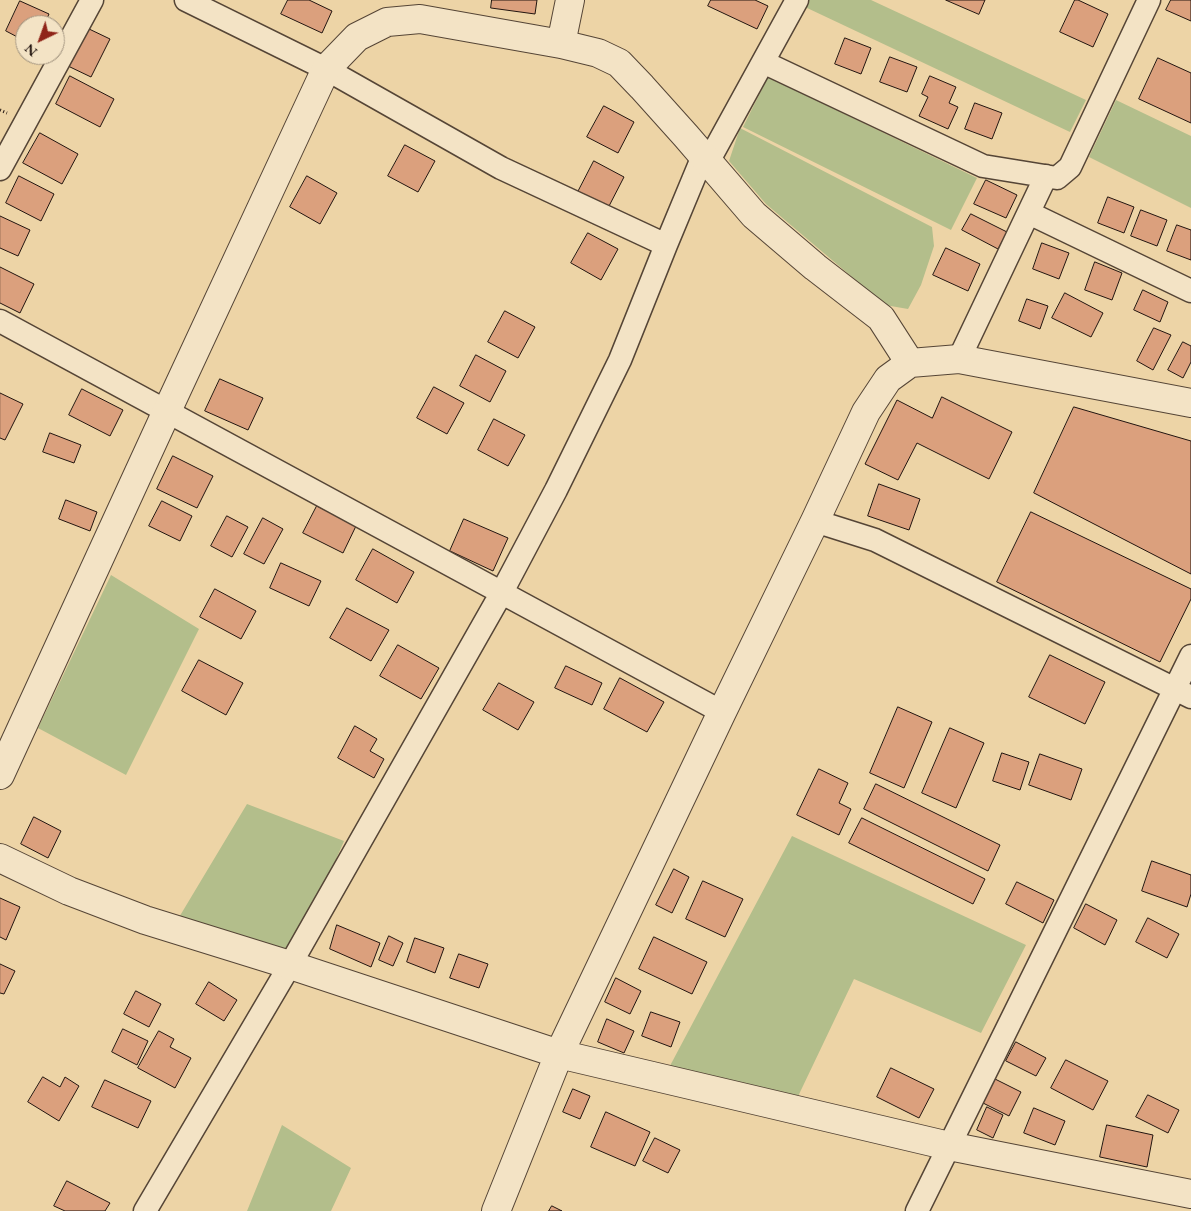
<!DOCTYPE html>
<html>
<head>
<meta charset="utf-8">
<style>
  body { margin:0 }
  #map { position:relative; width:1191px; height:1211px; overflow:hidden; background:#edd4a6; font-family:"EB Garamond",serif }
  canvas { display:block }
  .north { position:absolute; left:15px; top:15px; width:50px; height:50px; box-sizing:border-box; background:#f3e3c5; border:1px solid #9f917d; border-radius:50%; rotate:222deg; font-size:14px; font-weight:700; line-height:20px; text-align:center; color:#221510 }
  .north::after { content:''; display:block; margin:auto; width:18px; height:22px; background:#8f2418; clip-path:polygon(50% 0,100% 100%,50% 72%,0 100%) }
</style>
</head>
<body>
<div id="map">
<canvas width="1191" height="1211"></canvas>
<div class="north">N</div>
</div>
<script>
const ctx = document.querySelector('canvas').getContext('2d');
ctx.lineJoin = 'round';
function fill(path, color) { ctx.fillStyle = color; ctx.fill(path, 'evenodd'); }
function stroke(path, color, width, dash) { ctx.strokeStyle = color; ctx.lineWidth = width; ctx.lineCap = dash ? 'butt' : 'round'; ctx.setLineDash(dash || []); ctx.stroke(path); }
const green = new Path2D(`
  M808 0H871L1086 100 1070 132 805 7Z
  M768 77 977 178 951 230 743 127Z
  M1116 100 1191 136V208L1089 157Z
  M740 128 932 227 934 246 921 285 908 309 885 305 766 204 729 161Z
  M111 575 199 629 126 775 38 728Z
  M247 804 344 841 290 965 178 919Z
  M792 836 1026 945 981 1033 854 979 792 1109 663 1079Z
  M282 1125 351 1168 331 1211H247Z`);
const building = new Path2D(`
  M288 0H309L332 11 322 33 281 14Z
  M492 0H537L535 14 491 8Z
  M711 0H755L768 6 757 29 708 6Z
  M946 0H985L979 14Z
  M1075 0H1078L1108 14 1093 47 1060 32Z
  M1171 0H1191V21L1166 10Z
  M20 1 49 14 44 25H25V41L6 31Z
  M87 28 110 39 91 77 68 66Z
  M845 38 871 48 861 74 835 64Z
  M890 57 917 67 907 92 880 82Z
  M1158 58 1191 73V123L1139 99Z
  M70 76 114 99 100 127 56 104Z
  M930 76 956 87 949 103 958 107 948 129 919 116 928 97 922 94Z
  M975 103 1002 113 992 139 965 129Z
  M604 106 634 122 618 153 587 137Z
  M40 133 78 154 62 184 23 163Z
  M405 145 435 161 418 192 388 176Z
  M594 161 624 177 608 208 578 192Z
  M19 176 54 194 41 221 6 203Z
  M307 176 337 193 320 224 290 207Z
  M986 180 1017 195 1006 218 974 204Z
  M1108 197 1134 207 1124 233 1098 223Z
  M1141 210 1167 220 1157 246 1131 236Z
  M971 214 1007 232 998 249 962 230Z
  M0 216 30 230 18 256 0 248Z
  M1177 225 1191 230V260L1167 251Z
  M588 233 618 249 601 280 571 263Z
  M1042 243 1069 253 1059 279 1033 269Z
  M946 248 980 264 968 291 933 275Z
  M1095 262 1122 273 1112 300 1085 290Z
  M0 267 34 284 20 313 0 303Z
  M1143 290 1168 302 1160 322 1134 310Z
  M1065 293 1103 313 1091 337 1052 318Z
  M1027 299 1048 306 1040 329 1019 321Z
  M505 311 535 327 518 358 488 342Z
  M1154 328 1171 335 1153 370 1137 361Z
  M1183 342 1191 346V362L1183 378 1168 370Z
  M476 355 506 371 490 402 460 386Z
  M220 379 263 398 248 430 205 411Z
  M434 387 464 403 447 434 417 418Z
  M82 389 123 410 110 436 69 415Z
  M0 393 23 404 5 440 0 438Z
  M942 397 1012 432 989 479 917 443 898 480 865 464 897 400 932 418Z
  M1074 407 1191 441V574L1034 493Z
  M494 419 525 435 508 466 478 450Z
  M50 433 81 445 74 463 43 452Z
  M173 456 213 476 197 508 157 489Z
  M879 484 920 499 909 530 868 516Z
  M66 500 97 512 90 531 59 519Z
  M162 501 192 516 180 541 149 526Z
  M317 506 356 526 343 553 303 533Z
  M1031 512 1191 589V599L1160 662 997 582Z
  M227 516 248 527 232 557 211 546Z
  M263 518 283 529 264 564 244 554Z
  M464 519 508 538 493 571 450 551Z
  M373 549 414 572 397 603 356 580Z
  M281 563 321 581 309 606 270 588Z
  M215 589 256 611 241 639 200 617Z
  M347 608 389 630 371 661 330 638Z
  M398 645 439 668 421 699 380 676Z
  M1050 655 1105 682 1085 724 1029 697Z
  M199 660 243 683 226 715 182 691Z
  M566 666 602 683 592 705 555 688Z
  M620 678 664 702 647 732 604 709Z
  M499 683 534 702 518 730 483 710Z
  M898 707 932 722 904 788 870 773Z
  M355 726 377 739 370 751 384 759 374 778 338 758Z
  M950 728 984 743 956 808 922 793Z
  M1002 753 1029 762 1020 790 993 781Z
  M1040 754 1082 769 1071 800 1029 785Z
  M819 769 848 783 839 803 851 809 839 835 797 815Z
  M876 784 1000 845 988 871 864 809Z
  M34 817 61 831 48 858 21 844Z
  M862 818 985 879 973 904 849 843Z
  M1152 861 1191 875V894L1187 907 1142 891Z
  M674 869 689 877 672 913 656 905Z
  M703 881 743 899 725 937 686 919Z
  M1017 882 1054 900 1043 923 1006 904Z
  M0 898 20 907 6 940 0 937Z
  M1086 904 1117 920 1105 945 1074 928Z
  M1148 918 1179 934 1167 958 1136 942Z
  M337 925 380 943 371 967 330 949Z
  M389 936 403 943 393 966 379 960Z
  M654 937 707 962 692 994 639 969Z
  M415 938 444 948 435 973 407 962Z
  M459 954 488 964 479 988 450 978Z
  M0 964 15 971 4 994 0 993Z
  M616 978 641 991 630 1014 605 1002Z
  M209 982 237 1000 224 1021 196 1004Z
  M136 991 161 1004 149 1027 124 1014Z
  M651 1012 680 1022 671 1047 642 1036Z
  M607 1019 634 1031 624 1053 598 1042Z
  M123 1029 148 1041 137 1065 112 1052Z
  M159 1031 174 1039 170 1047 191 1058 175 1088 138 1068Z
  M1016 1042 1046 1058 1036 1076 1006 1061Z
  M1066 1060 1108 1081 1093 1110 1051 1088Z
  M891 1068 934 1089 919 1118 877 1097Z
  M43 1077 60 1087 65 1077 79 1086 59 1121 28 1102Z
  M995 1079 1021 1092 1009 1116 983 1103Z
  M105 1080 151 1101 138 1128 92 1107Z
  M573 1089 590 1096 580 1119 563 1112Z
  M1148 1095 1179 1110 1168 1133 1136 1117Z
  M987 1107 1003 1115 993 1138 977 1130Z
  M1034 1108 1065 1121 1055 1145 1024 1133Z
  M606 1112 650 1132 635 1166 591 1147Z
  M1107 1125 1153 1135 1147 1167 1100 1157Z
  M655 1138 680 1150 668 1173 643 1161Z
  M67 1181 110 1203 105 1211H65L54 1206Z
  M552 1206 562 1211H549Z`);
const path = new Path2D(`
  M0 110 7 113`);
const minor = new Path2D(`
  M186 0 326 69 501 168 666 245
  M763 62 983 166 1057 178 1070 167 1149 0
  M708 162 797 0
  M0 169 92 0
  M1029 213 1191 291
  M0 321 722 712
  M959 359 1046 176
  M815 521 875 540 1191 697
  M145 1211 290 965 502 592 556 490 620 360 666 245 703 156
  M917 1211 1191 656`);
const tertiary = new Path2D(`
  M561 44 570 0
  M0 775 167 411 326 69 357 37 387 22 420 19 561 44 598 53 619 63 642 87 686 136 754 215 815 267 881 318 910 363
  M0 858 69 891 145 920 290 965 559 1054 949 1146 1191 1194
  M496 1211 559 1054 722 712 815 521 866 412 888 379 910 363 959 359 1191 403`);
fill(green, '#b3be8b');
fill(building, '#dba07d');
stroke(building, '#221510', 1);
stroke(minor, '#554536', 25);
stroke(tertiary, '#554536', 30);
stroke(path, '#221510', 3, [1, 2.5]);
stroke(minor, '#f3e3c5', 22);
stroke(tertiary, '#f3e3c5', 28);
</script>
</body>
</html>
